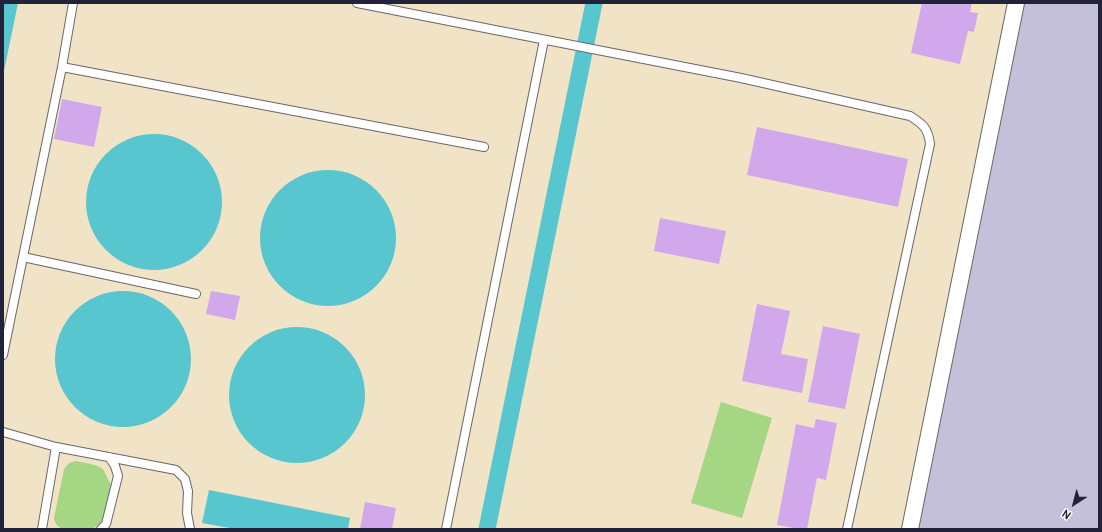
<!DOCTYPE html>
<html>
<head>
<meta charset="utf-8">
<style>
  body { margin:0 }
  #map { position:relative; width:1102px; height:532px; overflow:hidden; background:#f1e3c6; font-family:Pangolin,sans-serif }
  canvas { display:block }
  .frame { position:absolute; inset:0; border:4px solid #22223b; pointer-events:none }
  .north { position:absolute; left:1054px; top:484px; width:40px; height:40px; -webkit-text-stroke:3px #fdfcf7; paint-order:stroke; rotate:216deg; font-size:11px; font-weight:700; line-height:16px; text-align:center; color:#22223b }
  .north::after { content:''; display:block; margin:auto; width:14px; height:18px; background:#22223b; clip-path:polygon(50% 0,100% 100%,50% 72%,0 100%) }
</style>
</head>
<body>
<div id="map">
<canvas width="1102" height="532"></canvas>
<div class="frame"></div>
<div class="north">N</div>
</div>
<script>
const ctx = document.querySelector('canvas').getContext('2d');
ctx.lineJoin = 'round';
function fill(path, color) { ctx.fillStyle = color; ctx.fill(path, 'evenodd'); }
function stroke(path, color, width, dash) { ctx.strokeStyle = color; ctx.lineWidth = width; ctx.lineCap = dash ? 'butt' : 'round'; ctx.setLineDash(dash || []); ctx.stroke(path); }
const industrial = new Path2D(`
  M1022 3H1099V529H917Z`);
const green = new Path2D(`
  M721 402 772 418 742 518 691 503Z
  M76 461 95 465 103 469 111 485 109 498 103 520 93 529H63C58 527 55 524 54 518L64 469 69 463Z`);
const water = new Path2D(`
  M3 3H18L4 71 3 70Z
  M86 202a68 68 0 1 1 136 0a68 68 0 1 1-136 0Z
  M260 238a68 68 0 1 1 136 0a68 68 0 1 1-136 0Z
  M55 359a68 68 0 1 1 136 0a68 68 0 1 1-136 0Z
  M229 395a68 68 0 1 1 136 0a68 68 0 1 1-136 0Z
  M209 490 350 518 348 529H235L202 523Z`);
const canal = new Path2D(`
  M487 529 594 3`);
const building = new Path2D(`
  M922 3H972L970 12 978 13 974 32 968 31 960 64 911 53Z
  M62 99 102 107 94 147 54 139Z
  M757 127 908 159 898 207 747 175Z
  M660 218 726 231 719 264 654 251Z
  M211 291 240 296 235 320 206 314Z
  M757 304 790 311 781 354 808 359 802 393 742 381Z
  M823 326 860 334 845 409 808 402Z
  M816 419 837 423 826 480 817 478 807 529H799L777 525 796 424 814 428Z
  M365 502 396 508 392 529H360Z`);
const lane = new Path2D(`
  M357 3 741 78 910 116C923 124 928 128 930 144L847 529
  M62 67 484 147
  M23 257 62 67 73 3
  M3 355 23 257 196 294
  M3 432 56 447 42 529
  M56 447 176 470 185 479 188 491 187 513 190 529
  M101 529 106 524 118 476 115 466 109 457
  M446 529 544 40`);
const street = new Path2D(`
  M910 529 1016 3`);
fill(industrial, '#c5c0da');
fill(green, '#a4d684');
fill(water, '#58c6ce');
stroke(canal, '#58c6ce', 17);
fill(building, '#d2a8ed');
stroke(lane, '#6a666c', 10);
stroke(street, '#6a666c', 18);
stroke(lane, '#fff', 8);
stroke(street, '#fff', 16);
</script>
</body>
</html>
